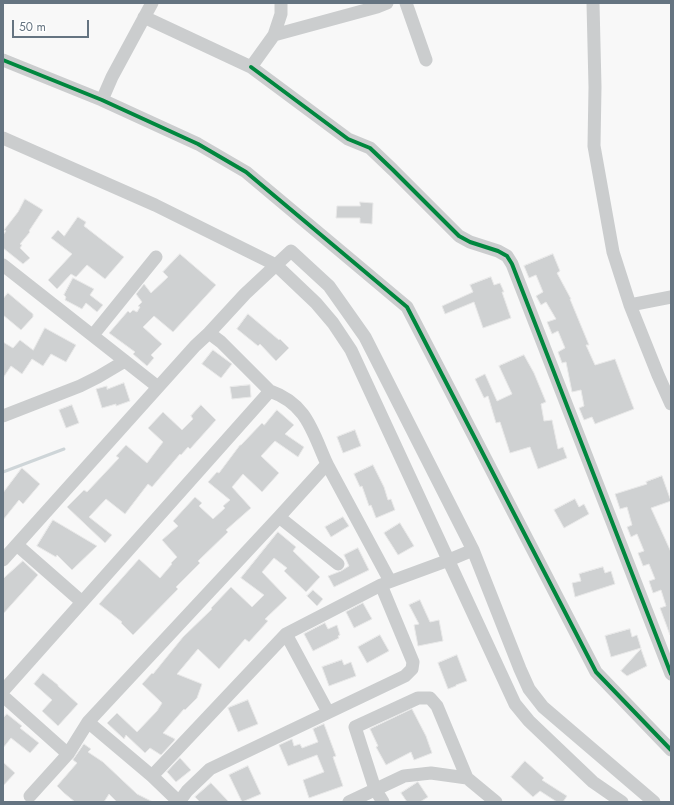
<!DOCTYPE html>
<html>
<head>
<meta charset="utf-8">
<style>
  body { margin:0 }
  #map { position:relative; width:674px; height:805px; overflow:hidden; background:#f8f8f8; font-family:Jost,sans-serif }
  canvas { display:block }
  .frame { position:absolute; inset:0; border:4px solid #657481; pointer-events:none }
  .scale { position:absolute; left:12px; top:20px; width:77px; height:18px; box-sizing:border-box; border:2px solid #657481; border-top:0; padding-left:5px; font-size:12px; line-height:14px; white-space:nowrap; color:#657481; -webkit-text-stroke:3px #fff; paint-order:stroke }
</style>
</head>
<body>
<div id="map">
<canvas width="674" height="805"></canvas>
<div class="frame"></div>
<div class="scale">50 m</div>
</div>
<script>
const ctx = document.querySelector('canvas').getContext('2d');
ctx.lineJoin = 'round';
function stroke(path, color, width, dash) { ctx.strokeStyle = color; ctx.lineWidth = width; ctx.lineCap = dash ? 'butt' : 'round'; ctx.setLineDash(dash || []); ctx.stroke(path); }
function fill(path, color) { ctx.fillStyle = color; ctx.fill(path, 'evenodd'); }
const stream = new Path2D(`
  M3 472 64 449`);
const building = new Path2D(`
  M25 199 43 210 29 231 30 232 20 244 22 245 20 248 30 258 23 264 3 248V235L6 231 4 230 18 212Z
  M360 202 373 203 372 224 360 223V218H336L337 206H360Z
  M78 217 86 222 84 226 124 257 105 279 87 265 76 277 71 274 57 289 48 280 72 254 51 238 58 230 64 236Z
  M180 254 216 285 173 332 154 316 143 327 162 344 151 355 154 358 147 366 133 354 135 352 109 333 128 311 130 313 133 310 137 312 140 307 138 306 142 302 136 294 144 284 151 293 168 277 163 272Z
  M553 254 560 271 557 273 571 299H570L589 345H586L595 365 615 359 634 409 595 424 592 417 584 420 579 408 584 406 581 390 572 392 566 362 562 363 558 352 565 348 558 331 552 334 547 322 556 319 546 302 541 305 536 296 543 292 536 275 529 278 524 266Z
  M491 277 494 285 500 283 504 292H502L511 318 483 328 474 302 445 314 442 306 473 292 470 285Z
  M73 278 94 289 90 295 103 305 97 312 86 303 82 309 65 300 66 297 64 295Z
  M8 293 33 314V317L21 330 3 315V299Z
  M248 314 279 340 280 339 289 348 276 361 260 344 258 346 237 329Z
  M45 328 76 345 66 362 51 354 43 366 32 359 22 374 11 366 3 378V342L13 348 20 340 33 350Z
  M213 350 232 364 221 378 202 364Z
  M524 355 534 373 546 402 541 404 544 421 552 420 558 449 563 447 567 458 538 469 530 447 510 453 500 422 496 423 488 396 484 398 475 379 485 374 497 401 512 394 499 366Z
  M124 383 130 401 116 406V404L102 408 96 389 107 386V389Z
  M250 385 251 397 232 399 230 387Z
  M72 405 79 423 66 428 59 410Z
  M201 405 216 420 190 449 188 447 181 455 180 454 152 487 148 484 125 514 106 499 89 517 112 535 105 543 67 507 84 490 87 492 119 458 116 456 126 445 147 463 163 442 148 428 163 412 182 430 193 419 191 416Z
  M277 410 294 425 285 434 304 447 298 457 275 441 261 456 279 473 262 492 243 474 232 487 251 508 226 530 228 532 198 561 200 563 176 587 178 589 133 635 121 623 122 622 99 604 139 559 160 578 172 564 171 563 177 557 162 540 178 526 173 521 195 497 202 503 199 506 213 519 225 508 223 506 230 500 208 482 217 472 219 473 240 445H241L262 423 264 425Z
  M355 430 361 446 343 453 337 437Z
  M373 465 384 487 388 500 391 499 395 510 376 518 371 505 369 506 362 486 360 487 354 474Z
  M22 468 40 484 23 504 19 500 3 520V493Z
  M662 476 671 501 651 508 671 552 670 635 660 608 666 606 661 590 653 593 649 581 655 579 649 564 643 566 638 553 644 551 637 534 631 537 627 527 632 525 627 507 620 509 615 494 647 484 646 482Z
  M575 499 579 507 584 504 589 514 564 528 554 510Z
  M343 517 349 526 331 537 325 527Z
  M53 520 97 546 72 570 57 555 56 557 37 546Z
  M400 523 414 546 398 555 384 533Z
  M278 532 296 547 293 551 320 577 306 592 284 571 287 568 274 558 262 572 287 598 265 619 268 621 249 642 245 639 219 669 198 649 177 674 202 684 197 698 185 710 184 709 163 733 175 739 174 741 161 755 150 748 145 753 126 735 124 739 107 723 117 713 137 732 157 711 162 703 142 684 152 673 153 674 183 637 212 609 211 608 231 587 252 607 264 595 241 578Z
  M358 548 369 570 334 587 328 576 341 571 349 566 344 555Z
  M23 561 38 575 3 614V579Z
  M603 567 605 573 611 571 615 584 575 597 572 583 581 581 579 574Z
  M313 590 323 599 317 606 307 596Z
  M420 600 430 622 439 620 443 641 418 646 414 625 419 624 409 605Z
  M363 603 372 619 354 628 346 612Z
  M325 623 328 629 337 625 340 635 338 636 339 638 313 651 304 634Z
  M630 629 632 637 637 635 641 648 611 657 605 636Z
  M380 635 389 651 367 663 358 647Z
  M641 649 647 666 627 676 621 671Z
  M457 655 467 681 456 685V686L448 689 438 663Z
  M342 660 344 665 351 662 356 676 329 686 322 667Z
  M43 673 58 685V686L78 704 58 726 42 711 52 700 34 684Z
  M248 700 258 724 238 732 228 708Z
  M412 709 426 736 432 753 414 760 411 752 386 765 376 747 378 746 370 729Z
  M7 714 22 726 20 728 39 743 30 753 11 738 3 748V718Z
  M324 724 336 756 333 757 343 786 309 798 303 780 324 772 317 755 288 766 279 745 292 739 294 746 300 744 302 748 318 742 313 729Z
  M84 744 91 749 88 752 103 762 137 794 153 802H117L109 794 104 802H75L64 793 57 786 77 763 73 760Z
  M180 758 191 770 176 782 167 772Z
  M525 761 544 778 542 780 567 796 563 802H557L540 791 533 797 511 777Z
  M3 762 15 773 3 786Z
  M248 766 261 794 242 802 229 775Z
  M418 782 428 797 420 802H407L401 793Z
  M211 783 229 802H200L195 797Z`);
const minor = new Path2D(`
  M406 3 426 60
  M593 3 595 87 594 146 613 252 630 305 658 375 671 404
  M144 17 251 67 274 35 377 7 387 3
  M274 35 281 14V3
  M3 60 102 100 198 144 246 172 407 307 596 672 671 750
  M251 67 348 139 370 148 393 170 459 236 470 242 498 251 507 256 512 264 671 674
  M102 100 112 77 152 3
  M3 138 155 205 276 265 316 303 333 323 351 350 515 704 529 721 593 782 622 802
  M3 265 158 387
  M630 305 671 297
  M209 333 245 294 291 251 329 286 365 337 473 550 520 669 529 689 543 707 654 802
  M93 335 156 257
  M3 416 80 386 98 377 125 361
  M279 517 338 564
  M17 545 82 602
  M3 560 195 346 209 333 221 342 270 391C307 404 312 431 327 464
  M286 634 328 712
  M3 691 270 391
  M3 696 68 754
  M88 722 152 776 286 634 381 585
  M152 776 179 802
  M30 796 68 754 88 722 279 517 327 464 390 581
  M179 802 187 791 210 769 405 676 412 669 413 662 381 585 449 560 473 550
  M349 802 404 776 431 773 467 778
  M383 802 375 789 355 727 418 698H430L437 706 467 778 496 802`);
const cycleway = new Path2D(`
  M3 60 102 100 198 144 246 172 407 307 596 672 671 750
  M251 67 348 139 370 148 393 170 459 236 470 242 498 251 507 256 512 264 671 674`);
stroke(stream, '#ced5d8', 3);
fill(building, '#cfd1d2');
stroke(building, '#e8e8e8', 1);
stroke(minor, '#cbcdce', 13);
stroke(cycleway, '#00873e', 4);
</script>
</body>
</html>
